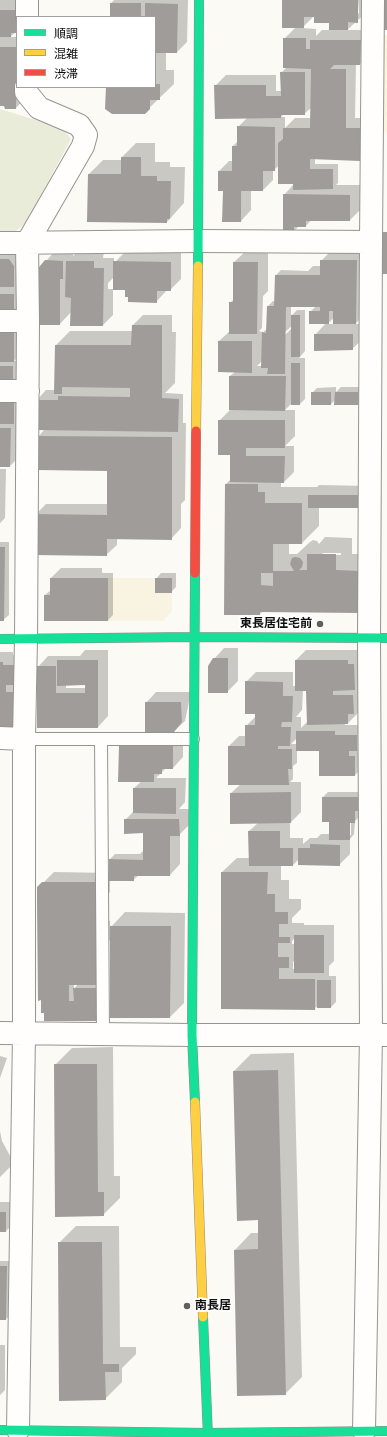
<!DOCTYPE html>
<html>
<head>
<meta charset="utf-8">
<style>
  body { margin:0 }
  #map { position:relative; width:387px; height:1437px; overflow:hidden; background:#fcfaf4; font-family:"IBM Plex Serif","Noto Sans JP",serif }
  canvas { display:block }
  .legend { position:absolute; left:16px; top:16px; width:140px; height:72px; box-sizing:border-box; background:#fff; border:1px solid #9f9f9f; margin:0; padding:5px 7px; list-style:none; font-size:12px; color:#0e0e0e }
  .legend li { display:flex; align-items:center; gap:8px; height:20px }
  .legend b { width:20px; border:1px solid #9f9f9f }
</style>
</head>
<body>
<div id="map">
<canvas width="387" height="1437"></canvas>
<ul class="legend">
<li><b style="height:5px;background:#16e098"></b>順調</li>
<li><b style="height:5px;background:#ffcf43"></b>混雑</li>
<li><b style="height:5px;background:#f24e42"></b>渋滞</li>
</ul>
</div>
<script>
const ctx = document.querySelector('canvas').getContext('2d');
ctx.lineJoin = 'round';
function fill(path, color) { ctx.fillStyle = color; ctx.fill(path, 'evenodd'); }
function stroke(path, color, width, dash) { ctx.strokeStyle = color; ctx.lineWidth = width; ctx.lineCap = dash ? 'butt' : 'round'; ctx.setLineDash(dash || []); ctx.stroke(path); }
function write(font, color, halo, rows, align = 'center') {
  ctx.font = font + ' "IBM Plex Serif","Noto Sans JP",serif'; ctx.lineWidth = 4; ctx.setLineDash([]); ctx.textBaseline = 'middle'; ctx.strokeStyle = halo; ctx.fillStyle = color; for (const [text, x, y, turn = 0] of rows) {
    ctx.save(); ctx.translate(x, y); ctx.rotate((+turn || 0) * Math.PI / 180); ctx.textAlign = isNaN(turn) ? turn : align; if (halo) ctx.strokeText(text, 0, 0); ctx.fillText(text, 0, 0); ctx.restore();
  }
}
const farmland = new Path2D(`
  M383 35H387V134L384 130Z
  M108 578H172V611L163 621H108Z`);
const cemetery = new Path2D(`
  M0 109 62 128 71 139 26 223 14 232 0 231Z`);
const shadow = new Path2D(`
  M0 0H27L17 17V31L10 37H17V87L26 97 16 108 0 105Z
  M114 0H188L187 42 177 52H166V70H174V84L144 113 107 87H155V17H111V3Z
  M283 0H356L357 15 359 13 358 0H368V11L347 30H371L370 54 360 64H356L355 118H370V149L360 160 315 158V164H338V183L336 185H360V210L350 220H311L306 226H299L294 231 284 195 294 184 279 166 273 170V180L263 190H251V210L241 221 224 190 219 171 229 161H233V146L238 141V127L247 118 215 86 226 75H276V91H282L281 73 287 67 284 39 296 27ZM315 15 330 21V30H322L316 36V29L302 28ZM311 108V118H295L285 128V117H281L284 114H304Z
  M136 143H155V162H170V167H185L184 203 167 222 89 174 103 160H122V157Z
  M0 249H10V254H14L19 260V281L16 284H24V305L13 315H0Z
  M56 250 73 251V256L78 251 104 252 103 258H114V263L125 252H181V279L170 290H167L156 302 129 296 126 289H113V315L103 325 71 312 60 324 46 261ZM114 277V289H108V283Z
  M332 250H366L361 318 355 324H362L363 339 352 349 315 335 326 323 310 312 316 306H291V316L297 310H305V351L299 358H305V399L300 404H291L285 410H295V436L285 446H294V472L284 482H281V487H317L319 485 369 486V497L319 507V526L302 543H289V554H297L310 542 313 540 317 541 319 544 325 537 352 538V554H377L360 612 263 611 260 614H225L226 484 231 479V454L219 421 230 410V376L235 372 219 341 230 331V303L234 299V262L245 252H268V291L263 296 262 328 259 331 262 332V333L268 328V306L273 301H275L276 275 281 270 308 271 313 266H321V261ZM334 318V324H327ZM294 324 295 325 285 335V332ZM262 361V366H257ZM323 553H341V555H321Z
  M143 315H172V332H176L175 383 165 393 183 394V423H186L185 500 181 504V528L171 539 117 538V545L106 555 36 514 46 504H108V470L38 437 45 429 36 401 46 390H55L56 345 70 331H132L133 325Z
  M0 325H19V356L14 361H18V380L0 385Z
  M336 387V392L341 387H363V399L358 404 336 399 331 404 312 393 317 388Z
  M0 392H19L20 456 10 466H0Z
  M0 469H6L5 518 0 523Z
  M0 542H9V615L3 620H0Z
  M61 568H102V573H113V615L108 620 45 595 51 590V578Z
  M161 573H176V587L171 592 156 579Z
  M224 648H238V681L227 692 214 659Z
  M85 650H108V716L98 727H38V667L48 656H80ZM86 684V688H66V685Z
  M306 650H358V713L348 723H345V725H367L365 765 355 775 320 750H297V763L293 766V779L290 782H301V812L290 823V838H303V844L310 838H317L321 834H330V821L323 797 328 792H364L360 816 355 821 354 834 350 839V854L339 865 299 859 293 865H281V880H289V899H301V909L292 918V923H304V925H334V961L329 966V976H336V1002L331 1007H316L315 1009 222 1008V872L237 858H250L249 831 258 823 231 793 241 784 229 746 239 736H246V726L256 716 246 682 256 672H293V686H296V660ZM303 690H307L308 721 301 728V717H296L302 710ZM297 738V744H291ZM349 818H351V835H349ZM295 937V944H292V941ZM295 960V969H293V962Z
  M0 652H13V655H24V715L0 726Z
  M156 692H191L185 721 174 731 146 703Z
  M130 736H183V757L173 768H166L156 778H186L185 802 179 809H189L190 824 180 834V864L170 875H139L133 880H110V892L105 897V921H110V928L125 912 185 913 184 1003 170 1017 111 939 104 946V978H109V1009L45 1020 38 888 54 872 110 873V859L115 854H140L144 850V832L125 820 134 811V788L142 781 120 746ZM74 984H78L74 989Z
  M113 1047 114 1176H120V1198L103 1215 55 1065 72 1048Z
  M294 1053 302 1377 285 1394 235 1250 251 1233H259V1219L234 1071 251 1054Z
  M0 1056 7 1058 0 1078Z
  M0 1131 2 1141 14 1163 0 1177Z
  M0 1202H16V1221L6 1231H0Z
  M76 1226H119L120 1347H136V1354L122 1368V1382L105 1399 59 1243Z
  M0 1261H12L11 1314 6 1319H0Z
  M0 1345H5V1390L0 1395Z`);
const building = new Path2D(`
  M282 0H358V23L348 22V30H329V23H314V17H304V28H282Z
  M382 0H387V30H382Z
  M110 3H141V17H110Z
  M145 3 178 4 177 53H155V17H145Z
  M0 10H17V33H11V37H0Z
  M283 38H306V49H310V40H361L360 65H334L330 69H346V128H360V161L310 159V169H333V189L293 190V184H278V143L283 139V128H310L311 69 283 68Z
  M0 47H17L16 109H5L4 106H0Z
  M280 72H305V115H281V118L215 119 214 85H266V96H281Z
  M155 84H160V100H150V109L145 114H112L105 109 106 87H155Z
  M237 126 275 127V171H263V191H241V222H222L223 191H218V171H232V146H237Z
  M121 157H141V176H157V181H171L170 219H167V223L87 222 88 174H121Z
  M283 194 350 195V221H306V227H294V232H283Z
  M382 232H387V274H382Z
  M0 259H9L14 266V287H0Z
  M45 260 63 261V279H60V325H34L35 272Z
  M320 260H357L356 324H333V311H329V324H309V311H320V307H286L285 374H267L268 368H261L262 332 266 333 267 306H274L275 275H320Z
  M66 261H94V268H104L103 326H70L71 298 65 297Z
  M113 261 171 262V291H157V303L128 302V297H125V290H113Z
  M233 262H258L257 334H229V302H233Z
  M0 294H14V316H0Z
  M291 315H300V357H291Z
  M132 325H162V398L179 399 178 432 35 430V400H58V396L130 397V388L62 387V394H54L55 345H131Z
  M0 330H14V362H0Z
  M314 334H353V350L314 351Z
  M218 341H252V373L218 372Z
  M291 363H300V405H291Z
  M0 366H13V386H0Z
  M229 376H286L285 411 229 410Z
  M311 392H331V405H311Z
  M335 392H358V405H334Z
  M0 396H14V424H0Z
  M218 420H285V448H246V456H285L284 483 230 482V455H218Z
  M0 428H11L10 467H0Z
  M37 436 172 437V540L107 539V556L34 555 35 514 107 515V471L37 470Z
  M225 484H258V492H265V503H302V544H273V571H294L290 564 292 558 295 557 300 558 303 562 302 567 299 570H307V554H336V570L361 571V613L260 612V615H224ZM261 573H273V586L261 585Z
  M308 495H359V508H308Z
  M0 547H5L4 621H0Z
  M50 578H108V621H44V595H50Z
  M155 578H172V593H155Z
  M213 658H228V693H208V666Z
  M57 660H98V728H37V666H56V693H85V685L57 686Z
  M295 660H348V664H354L355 690 333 691V695H353L354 714H348V724L307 725 306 691H295Z
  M0 662H3V665H14V685H6V692H13L14 727H0Z
  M245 681 283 682V696H293L292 722H282L281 727H291L290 746H278V749H292V769H288L289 785H228V746H245V725H255V714H245Z
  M145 702H181L182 722 174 732H145Z
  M296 731H335V735H357V751H349V756H355V776H319V751H296Z
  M119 746H173V769H162V774H154V782H118Z
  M133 788H176V814L133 813Z
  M291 792V823L230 824V793Z
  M322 797H359L358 811H355V823H350V840H329V822H322Z
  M124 819H179L180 836H170V876H134V881H109V859L143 860V833L124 834Z
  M248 831H280V848H293V866H249Z
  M310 844 340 845V866L298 865V848H310Z
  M221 872H268L267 894H275V912H288V924H279V937H290V943H278V957H289V968H279V979H315V1010L221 1009Z
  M42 882H100L99 985H69V1001H74L73 988H99V1021H44V1013H41V1000L38 1001 37 903V887Z
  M110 926H171L170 1018H110Z
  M294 935H324V973H294Z
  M317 980H331V1008H317Z
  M54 1064H97L98 1192H104V1216L55 1217Z
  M278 1070 286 1395 237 1396 234 1250 258 1249V1220L237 1221 233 1071Z
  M0 1212H6V1232H0Z
  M58 1242H102L103 1364H119V1372H105L106 1400 59 1401Z
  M0 1266H7L6 1320H0Z`);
const lane = new Path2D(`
  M24 739H193
  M101 739 103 1034`);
const street = new Path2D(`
  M27 17V0
  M0 243 198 241 371 242 373 0
  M0 321H28
  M0 391H28
  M0 738 24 739
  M0 1033 192 1035H387
  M18 1430 24 1033V739L26 639 28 321 27 243 83 146 86 135 79 125 39 108 26 92V87
  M364 1431 371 1035 369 638 371 242`);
const fast = new Path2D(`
  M198 266 199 0
  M195 573 192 1035 195 1102
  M0 639 194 637 387 638
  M203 1317 208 1437
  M0 1430 207 1433 387 1431`);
const slow = new Path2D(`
  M196 431 198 266
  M195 1102 203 1317`);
const jam = new Path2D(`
  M195 573 196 431`);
const markers = [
  [320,624,4,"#61615e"],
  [187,1306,4,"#61615e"]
];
const poiNames = [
  ["東長居住宅前",312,624],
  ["南長居",195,1306,"left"]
];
fill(farmland, '#f8f4e1');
fill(cemetery, '#e8ecd8');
fill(shadow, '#0003');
fill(building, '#9f9c99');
stroke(lane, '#959492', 14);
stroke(street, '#959492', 24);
stroke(fast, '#8c8b88', 10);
stroke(slow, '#8c8b88', 10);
stroke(jam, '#8c8b88', 10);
stroke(lane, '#fffefd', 12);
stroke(street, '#fffefd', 22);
stroke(fast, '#16e098', 9);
stroke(slow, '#ffcf43', 9);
stroke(jam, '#f24e42', 9);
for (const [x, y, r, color] of markers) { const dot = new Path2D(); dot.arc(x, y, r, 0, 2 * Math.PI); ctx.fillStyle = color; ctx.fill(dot); stroke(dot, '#fff', 1.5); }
write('bold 12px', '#0e0e0e', '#fff', poiNames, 'right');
</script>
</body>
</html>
